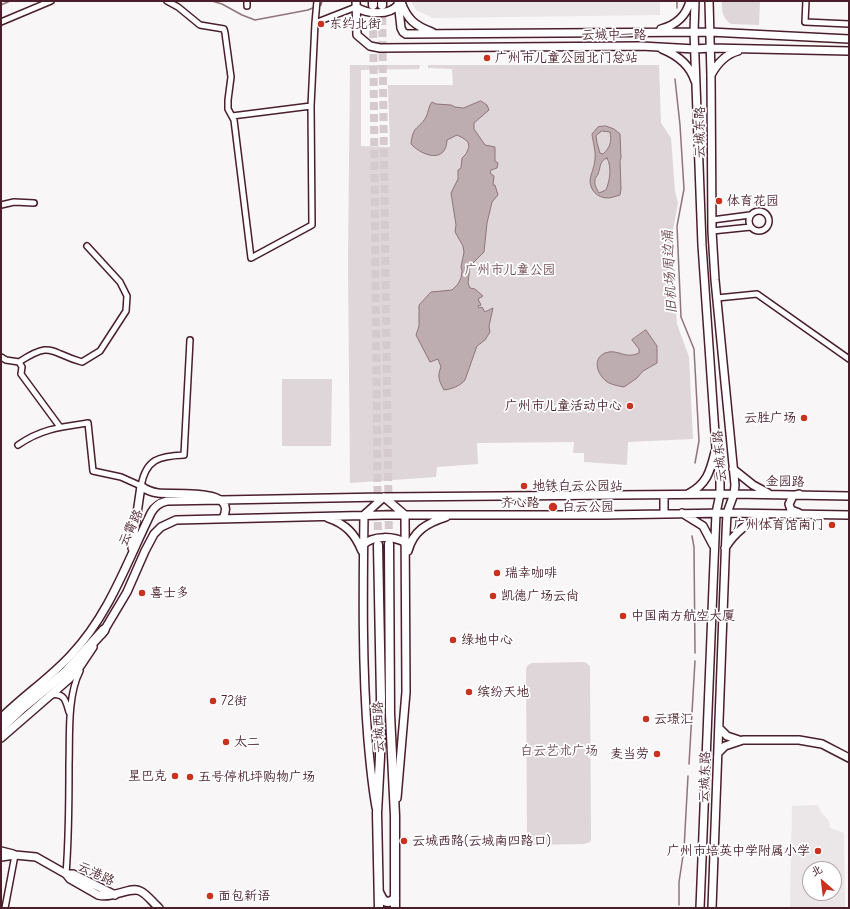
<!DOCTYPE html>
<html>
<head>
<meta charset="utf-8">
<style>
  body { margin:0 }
  #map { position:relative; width:850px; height:909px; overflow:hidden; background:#f8f6f7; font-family:"Comic Neue","LXGW WenKai TC",sans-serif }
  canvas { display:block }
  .frame { position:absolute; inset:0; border:2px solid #4a1f2b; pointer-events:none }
  .north { position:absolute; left:802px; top:861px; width:40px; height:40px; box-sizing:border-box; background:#fff; border:1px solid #b7a5aa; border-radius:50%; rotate:332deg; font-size:11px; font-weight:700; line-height:16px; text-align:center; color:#4a1f2b }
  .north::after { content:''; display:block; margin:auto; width:14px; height:18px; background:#c8321e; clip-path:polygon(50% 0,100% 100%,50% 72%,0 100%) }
</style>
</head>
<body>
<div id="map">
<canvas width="850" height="909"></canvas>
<div class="frame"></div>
<div class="north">北</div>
</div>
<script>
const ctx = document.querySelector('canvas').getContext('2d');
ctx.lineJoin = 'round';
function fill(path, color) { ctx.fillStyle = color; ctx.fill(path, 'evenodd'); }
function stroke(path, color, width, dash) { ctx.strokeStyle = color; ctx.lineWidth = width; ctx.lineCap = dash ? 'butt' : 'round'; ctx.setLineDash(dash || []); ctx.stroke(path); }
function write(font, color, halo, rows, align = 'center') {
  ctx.font = font + ' "Comic Neue","LXGW WenKai TC",sans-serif'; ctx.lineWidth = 3.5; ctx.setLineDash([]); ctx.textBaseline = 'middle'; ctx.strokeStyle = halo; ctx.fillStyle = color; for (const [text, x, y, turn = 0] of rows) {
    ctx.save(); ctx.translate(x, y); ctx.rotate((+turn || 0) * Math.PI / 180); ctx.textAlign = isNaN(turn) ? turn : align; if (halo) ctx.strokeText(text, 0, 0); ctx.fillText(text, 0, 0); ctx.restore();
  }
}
const built = new Path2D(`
  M411 1H660V15L433 18 416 10Z
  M818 805 821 812 829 821 830 828 844 833 845 908H790L792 806ZM810 869H834V893H810Z`);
const green = new Path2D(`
  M722 1H760L759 25 731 24C723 19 721 10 722 1Z
  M350 65H420L419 69 361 70V146L390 147 388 85H453L452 69 428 68V65H659L661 123 671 138 675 191 678 203 672 235 673 284 677 324 689 357 693 439 628 442 627 465 584 462V453H573L574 442 477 443 478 464 437 467 436 477 350 483 348 263Z
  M282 379H332L331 446H282Z
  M585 662 590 666 591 840 590 842 584 844 533 845 527 839 526 668 528 665 532 663Z`);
const water = new Path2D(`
  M481 101 487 105 489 110 474 123V129L485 145 495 147V161L498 163 497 168 491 170 490 173 494 176 493 185H495L498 195 492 202 487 223 484 252 470 266 468 283 470 288 475 289 483 296 478 299 481 305 478 306 479 308 482 307 485 312 493 308 489 326 490 332 485 340 477 346 465 380C460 386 452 389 444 390 439 381 437 376 441 367L438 359 430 362 416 335 419 326V305L431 292 452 290 458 284 461 278 462 271 461 267 464 252 463 246 455 232 456 225 451 193 458 179V170L461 168 462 158 466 154 469 147 468 142 463 138 457 135 447 140C446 164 422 156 411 144 413 124 419 130 426 117 429 111 428 107 432 102L436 104 451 105 455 107 463 108Z
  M606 126 614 129 620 134 621 158 620 161 621 189 620 195C616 196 611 198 608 198 597 198 590 190 590 180 591 173 595 166 595 159 596 151 593 143 592 134L598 127ZM602 131 610 132C612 141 610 148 603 154L600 153 597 143 596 136ZM607 158C612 167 610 180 606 190L599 193C597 189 594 185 595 180 595 178 597 176 598 174 601 167 599 161 607 158Z
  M646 330 657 346V363L643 371 637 378 624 387C619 386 613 385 609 383 598 377 591 359 605 353 618 348 625 360 639 353V349L632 340Z`);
const stream = new Path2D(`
  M212 1 222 4 242 15 255 20 308 10 315 7
  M677 1V8
  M1 5 10 1
  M319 6 321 5 322 1
  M675 79 680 125 684 189 677 226 681 317 694 349 699 441 695 463
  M692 536 694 547 695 653
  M689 764 695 661
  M679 905V882L684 849 688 776`);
const primaryTunnel = new Path2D(`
  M382 5 389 544
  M373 6 378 544`);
const street = new Path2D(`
  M167 1 178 7 200 25 224 29 225 33 231 77 228 100V109L234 120 251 258 312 225 311 106 315 23
  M247 1V6
  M317 1 315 23 356 7
  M806 1 805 22 849 24
  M1 22 51 1
  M232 116 311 106
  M1 205 14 202 34 203
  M749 221a10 10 0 1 1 20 0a10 10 0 1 1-20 0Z
  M712 220 750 215
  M712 231 751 227
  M717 298 757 294 849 359
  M1 357 6 360 19 362C53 340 49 353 82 362L100 351 126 311 127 296 120 282 87 246
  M19 362 22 367 21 374 60 427
  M18 445C41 429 60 427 88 423L93 471 121 477 141 486C146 459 159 456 184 455L190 340
  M51 695C64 692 66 701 69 712
  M66 874C69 837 69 800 69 764 70 736 67 696 80 671
  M5 908 15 855`);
const secondary = new Path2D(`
  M356 1 357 35 370 46 380 48 641 46 695 49 710 48 849 51
  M398 1 401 28 403 32 406 34 710 32 849 39
  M695 1 694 32 702 245 716 448 720 481V494L716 513 700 908
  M709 1 711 75 712 231 715 280 735 485 734 494 727 513 726 534 712 908
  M401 2C407 19 415 26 432 32
  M356 7C367 14 389 16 398 5
  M661 29C676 25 686 17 690 1
  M662 49C677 55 690 65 695 81
  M711 75C717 64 726 54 738 51
  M733 469 753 485 768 493
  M688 494C707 484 710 472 715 452
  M664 495V514
  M384 497 405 515 406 692 397 798
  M682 513 703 526 713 545
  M799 513 791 510 789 504 793 496 799 494
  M328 518C346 524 355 534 362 551
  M363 545C373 535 394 536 406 543
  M132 548 141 486C146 490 151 492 158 493 173 495 239 487 223 518
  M725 548C736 531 747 524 764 514
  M408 551C413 531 427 523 446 517
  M102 634 127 592 145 551 154 534 161 527 176 520 384 515H604L727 513 849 515
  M1 718C23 696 50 678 71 655 109 615 127 562 151 513 155 506 159 503 167 501L384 497 734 494 849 496
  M719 728 727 736 739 740
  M1 738 69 679 77 671 93 647
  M718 753 725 746 743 740H799L822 744 849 758
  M376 807C372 785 370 763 368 740 362 666 363 590 364 515L384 497
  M1 851 13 854
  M1 857 15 855 36 857 66 874 70 879 98 895C113 899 131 886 140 891 147 894 153 903 159 908
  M66 874H73L115 895`);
const primary = new Path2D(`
  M373 1V5
  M382 1V5
  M389 544 390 714 395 816V908
  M378 545 381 698 380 757 377 813 379 908
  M379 892C383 901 387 906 395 898`);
const highway = new Path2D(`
  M1 728 22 708 66 672 104 630`);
const markers = [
  [321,24,4,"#c8321e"],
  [487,58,4,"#c8321e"],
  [719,201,4,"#c8321e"],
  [630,406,4,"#c8321e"],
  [804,418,4,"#c8321e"],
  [524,486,4,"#c8321e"],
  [553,507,5,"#c8321e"],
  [832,525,4,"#c8321e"],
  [497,573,4,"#c8321e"],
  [142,593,4,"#c8321e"],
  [493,596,4,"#c8321e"],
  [623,616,4,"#c8321e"],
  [453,640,4,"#c8321e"],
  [469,692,4,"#c8321e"],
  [213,701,4,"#c8321e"],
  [646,719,4,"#c8321e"],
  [226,742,4,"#c8321e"],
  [657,754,4,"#c8321e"],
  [175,776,4,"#c8321e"],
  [190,777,4,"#c8321e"],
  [404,841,4,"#c8321e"],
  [818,851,4,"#c8321e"],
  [210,896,4,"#c8321e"]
];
const poiNames = [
  ["东约北街",329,24],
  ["广州市儿童公园北门总站",495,58],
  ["体育花园",727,201],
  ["广州市儿童活动中心",622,406,"right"],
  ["云胜广场",796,418,"right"],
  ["地铁白云公园站",532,486],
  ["白云公园",562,507],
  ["广州体育馆南门",824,525,"right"],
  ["瑞幸咖啡",505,573],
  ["喜士多",150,593],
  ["凯德广场云尚",501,596],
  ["中国南方航空大厦",631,616],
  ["绿地中心",461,640],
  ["缤纷天地",477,692],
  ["72街",221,701],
  ["云璟汇",654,719],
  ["太二",234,742],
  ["麦当劳",649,754,"right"],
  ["星巴克",167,776,"right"],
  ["五号停机坪购物广场",198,777],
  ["云城西路(云城南四路口)",412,841],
  ["广州市培英中学附属小学",810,851,"right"],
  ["面包新语",218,896]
];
const streetNames = [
  ["云城中一路",614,35],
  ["云城东路",700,132,-90],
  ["云城东路",720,456,-95],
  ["金园路",785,482,1],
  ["齐心路",520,503],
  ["云霄路",131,528,-64],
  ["云城西路",379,727,-92],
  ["云城东路",705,777,-88],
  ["云港路",96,874,25]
];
const parkNames = [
  ["广州市儿童公园",510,270],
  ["白云艺术广场",559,751]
];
const waterNames = [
  ["旧机场周边涌",670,272,-93]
];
fill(built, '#ebe6e8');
fill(green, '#ded6d9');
fill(water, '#bdadb0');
stroke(water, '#8f747b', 1);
stroke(stream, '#8f747b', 1.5);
stroke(primaryTunnel, '#d5cbce', 8, [8, 4]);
stroke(street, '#4a1f2b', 8);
stroke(secondary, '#4a1f2b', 10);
stroke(primary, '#4a1f2b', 11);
stroke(highway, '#4a1f2b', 12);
stroke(street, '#fff', 5);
stroke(secondary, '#fff', 7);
stroke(primary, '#fff', 8);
stroke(highway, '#fff', 9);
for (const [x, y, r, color] of markers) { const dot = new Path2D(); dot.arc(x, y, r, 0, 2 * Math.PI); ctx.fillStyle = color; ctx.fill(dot); stroke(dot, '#fff', 1.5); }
write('13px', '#4a1f2b', '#fff', poiNames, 'left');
write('13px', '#4a1f2b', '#fff', streetNames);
write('13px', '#6f4d56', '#fff', parkNames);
write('italic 14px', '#72515a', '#fff', waterNames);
</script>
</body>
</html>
